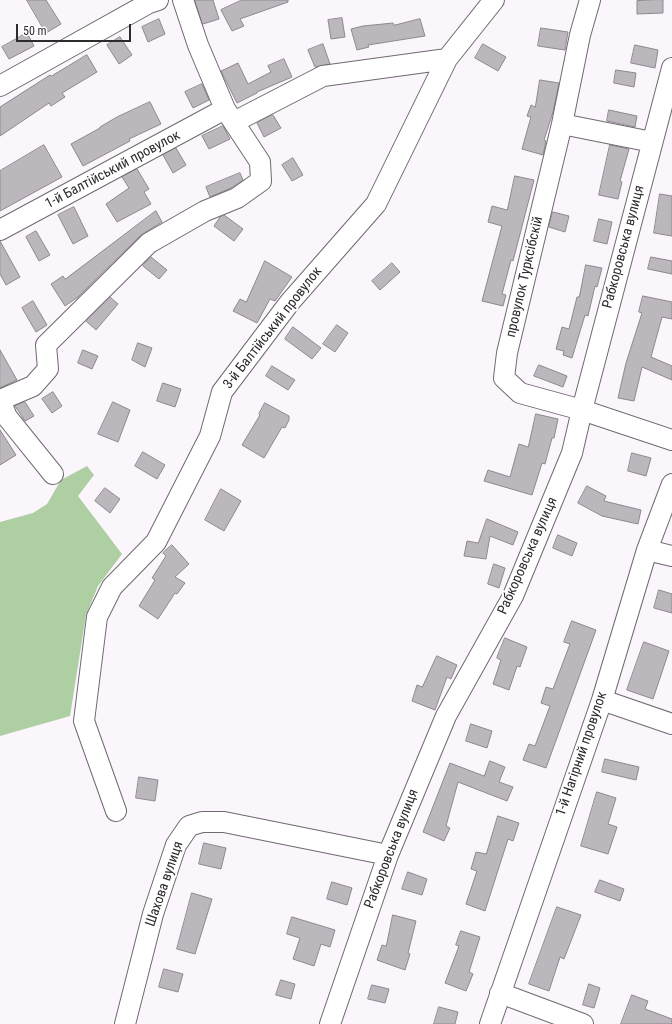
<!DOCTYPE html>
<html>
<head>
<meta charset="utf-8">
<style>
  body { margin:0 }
  #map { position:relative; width:672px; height:1024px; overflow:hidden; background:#fbf5fc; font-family:"Roboto Condensed",sans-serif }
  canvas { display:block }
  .scale { position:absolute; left:16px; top:24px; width:115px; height:18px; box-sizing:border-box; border:2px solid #2e2b2e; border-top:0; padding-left:5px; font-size:12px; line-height:14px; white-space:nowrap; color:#2e2b2e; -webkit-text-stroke:3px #fff; paint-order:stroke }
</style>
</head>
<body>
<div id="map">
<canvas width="672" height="1024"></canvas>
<div class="scale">50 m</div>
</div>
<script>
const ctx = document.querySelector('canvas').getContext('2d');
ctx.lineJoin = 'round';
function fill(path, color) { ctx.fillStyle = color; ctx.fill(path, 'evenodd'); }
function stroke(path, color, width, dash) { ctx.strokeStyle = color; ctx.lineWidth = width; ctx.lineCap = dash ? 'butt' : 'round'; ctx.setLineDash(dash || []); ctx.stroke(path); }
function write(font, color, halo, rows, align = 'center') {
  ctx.font = font + ' "Roboto Condensed",sans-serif'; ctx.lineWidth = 4; ctx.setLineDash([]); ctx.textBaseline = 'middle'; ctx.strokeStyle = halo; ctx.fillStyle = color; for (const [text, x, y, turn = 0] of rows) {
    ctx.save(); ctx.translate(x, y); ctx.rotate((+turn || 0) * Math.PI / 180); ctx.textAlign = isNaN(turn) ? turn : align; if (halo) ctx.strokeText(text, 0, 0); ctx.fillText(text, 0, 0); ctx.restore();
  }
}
const green = new Path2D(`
  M87 466 94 475 78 496 122 554 98 586 86 615 70 716 0 736V522L33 513 47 504 61 480Z`);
const building = new Path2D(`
  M27 0H46L61 24 46 33Z
  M195 0H213L219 19 203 24Z
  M242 0H288V2L240 19 244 26 232 31 221 10Z
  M663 0V13L637 14V1Z
  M342 18 345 37 331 39 328 20Z
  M159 19 165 34 148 42 142 27Z
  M420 19 425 36 368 45 369 47 357 50 351 29 363 26 393 23 394 25Z
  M541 28 568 32 565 50 538 46Z
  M27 33 34 46 9 59 2 47Z
  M120 37 132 55 119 64 107 45Z
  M323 44 330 64 315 67 308 50Z
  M483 44 506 57 498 71 475 58Z
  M635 45 658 50 655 68 631 63Z
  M87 55 97 72 62 93 65 97 51 106 49 103 0 136V107L50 75 51 76Z
  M284 59 292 77 257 92V93L237 103 221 71 238 63 248 84 271 72 268 66Z
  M616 70 636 73 634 87 614 83Z
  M540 80 559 83 553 112 544 140 546 141 543 155 522 149 531 117 527 116 531 105 535 107Z
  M202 84 209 100 193 108 185 92Z
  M150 102 161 124 129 139 130 141 83 166 71 144 100 128V127L117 117Z
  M609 110 637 116 635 127 607 121Z
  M273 115 281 128 264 137 257 123Z
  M223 126 230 139 209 149 202 136Z
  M44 145 62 177 0 211V171Z
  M610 145 629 149 620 181 622 182 618 199 599 195Z
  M176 148 186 165 173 173 163 155Z
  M293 158 303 175 292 181 282 165Z
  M137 169 149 189 144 192 151 204 117 222 106 204 129 188 122 177Z
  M240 173 243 180 231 188 210 197 206 187Z
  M515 176 534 180 513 261 511 260 502 294 506 295 503 306 482 301 502 226 488 222 492 206 507 210Z
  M660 194 672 196V236L654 233Z
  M74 207 88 236 73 244 58 215Z
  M156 211 162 222 141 235 78 297 65 306 51 284 63 276 65 279Z
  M553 212 569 216 565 232 549 227Z
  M224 215 243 229 234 241 214 226 220 217Z
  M599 219 612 222 607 244 594 241Z
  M36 231 50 255 39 261 26 237Z
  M0 241 20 277 6 285 0 274Z
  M151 257 167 270 159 279 143 266Z
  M651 257 672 261V274L648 269Z
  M265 261 292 277 275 301 270 299 257 323 233 311 240 299 246 302Z
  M392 263 400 272 380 290 372 281Z
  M586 265 602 268 597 287 595 286 588 316 585 315 572 358 563 355 564 351 556 349 562 327 569 329 577 297H579Z
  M643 296 672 302V319L662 317 651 357 672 366V380L642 367 634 401 618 398 626 363 642 313 639 312Z
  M110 297 118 304 96 330 86 321Z
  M33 301 47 325 36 332 22 308Z
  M337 325 348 333 335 352 323 344Z
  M293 327 321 348 312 359 285 339Z
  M138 343 152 348 145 367 132 360Z
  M0 350 17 380 0 388Z
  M83 350 98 356 92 369 78 363Z
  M539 365 567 376 563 387 534 376Z
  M272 366 295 380 288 390 266 376Z
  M163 383 181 389 175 407 157 401Z
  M53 392 62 406 52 413 42 399Z
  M25 402 34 416 25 421 15 406Z
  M113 402 130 410 118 442 98 434Z
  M265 403 289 416V420L285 428 282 427 264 458 242 445 260 415 259 414Z
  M536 414 558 419 554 438H552L545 464 542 463 532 495 484 481 488 470 510 477 519 444 528 447Z
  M0 430 16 455 0 465Z
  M143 452 165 465 157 479 135 466Z
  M632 453 651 458 646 476 628 471Z
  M587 486 606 496 604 501 641 510 638 524 602 516 578 503Z
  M105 488 120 499 110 513 95 501Z
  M221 489 241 501 224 531 205 520Z
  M487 519 518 532 513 545 490 536 486 559 464 556 467 541 478 543Z
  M558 535 577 543 572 556 553 548Z
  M172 545 189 564 175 577 185 583 177 594 175 593 158 619 139 606 155 580 152 578 166 556 163 553Z
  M494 564 505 568 499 588 488 584Z
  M659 590 672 594V613L654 608Z
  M572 621 596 630 546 768 523 760 529 744 535 746 550 706 541 703 546 687 553 689 570 644 564 642Z
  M505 638 527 647 520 667 517 666 509 690 493 684 501 660 497 658Z
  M644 642 669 651 653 699 627 690Z
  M437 656 457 665 451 679 447 677 435 710 412 701 417 685 422 687Z
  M471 724 492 731 487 748 466 741Z
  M605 759 639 767 636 780 602 772Z
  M490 761 505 767 499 782 513 787 507 801 458 782 446 826 450 828 444 841 423 832 450 763 484 776Z
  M139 777 158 780 155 801 136 798Z
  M597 792 616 798 608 824 617 827 608 854 581 846Z
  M498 816 519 823 513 841 508 839 485 911 466 904 477 871 471 869 476 852 486 854Z
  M204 843 226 848 221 869 199 864Z
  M408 872 427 879 422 895 402 889Z
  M600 880 624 889 620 901 595 892Z
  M332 882 352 888 347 905 327 899Z
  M192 893 212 899 195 954 177 949Z
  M557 907 581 915 564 959 560 957 549 991 529 984Z
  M393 915 416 921 408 953 410 954 405 970 377 960 382 945 386 946Z
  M292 917 335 930 330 947 321 944 314 966 293 959 300 938 287 934Z
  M461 931 480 937 469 972 473 974 466 991 445 983 459 946 456 945Z
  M164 969 183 974 178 992 159 987Z
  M281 980 295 984 291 999 276 995Z
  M589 984 600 988 594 1008 583 1005Z
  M372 985 389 989 385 1003 368 999Z
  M632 995 648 1001 645 1009 672 1019V1024H621Z
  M439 1007 458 1012 455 1024H434Z`);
const minor = new Path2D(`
  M590 0 580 35 562 124 507 353 504 378 520 393 582 410 672 440
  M0 86 149 3 158 0
  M234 122 323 76 447 59
  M562 124 652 142
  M0 230 225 109
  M0 400 33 386 48 369 46 345 149 243 205 211 237 198 261 181 260 162 225 109 198 45 183 0
  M0 400 7 417 53 474
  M647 550 672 556
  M602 700 672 724
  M116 811 84 721 97 617 112 587 156 542 210 436 222 392 290 302 376 204 447 59 494 0
  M500 993 583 1024
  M125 1024 153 914 176 845 189 826 202 822H224L388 855
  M330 1024 388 855 446 716 513 596 572 453 582 410 672 68
  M490 1024 602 700 647 550 672 484`);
const streetNames = [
  ["1-й Балтійський провулок",113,170,-28],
  ["Рабкоровська вулиця",624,247,-75],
  ["провулок Турксібскій",525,277,-77],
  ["3-й Балтійський провулок",273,328,-52],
  ["Рабкоровська вулиця",528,556,-66],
  ["1-й Нагірний провулок",582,754,-71],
  ["Рабкоровська вулиця",392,849,-69],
  ["Шахова вулиця",165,884,-71]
];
fill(green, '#aecfa2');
fill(building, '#bcb6bd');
stroke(building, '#8e888f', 1);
stroke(minor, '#6f6a70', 22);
stroke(minor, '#fff', 20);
write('14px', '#2e2b2e', '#fff', streetNames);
</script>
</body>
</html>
